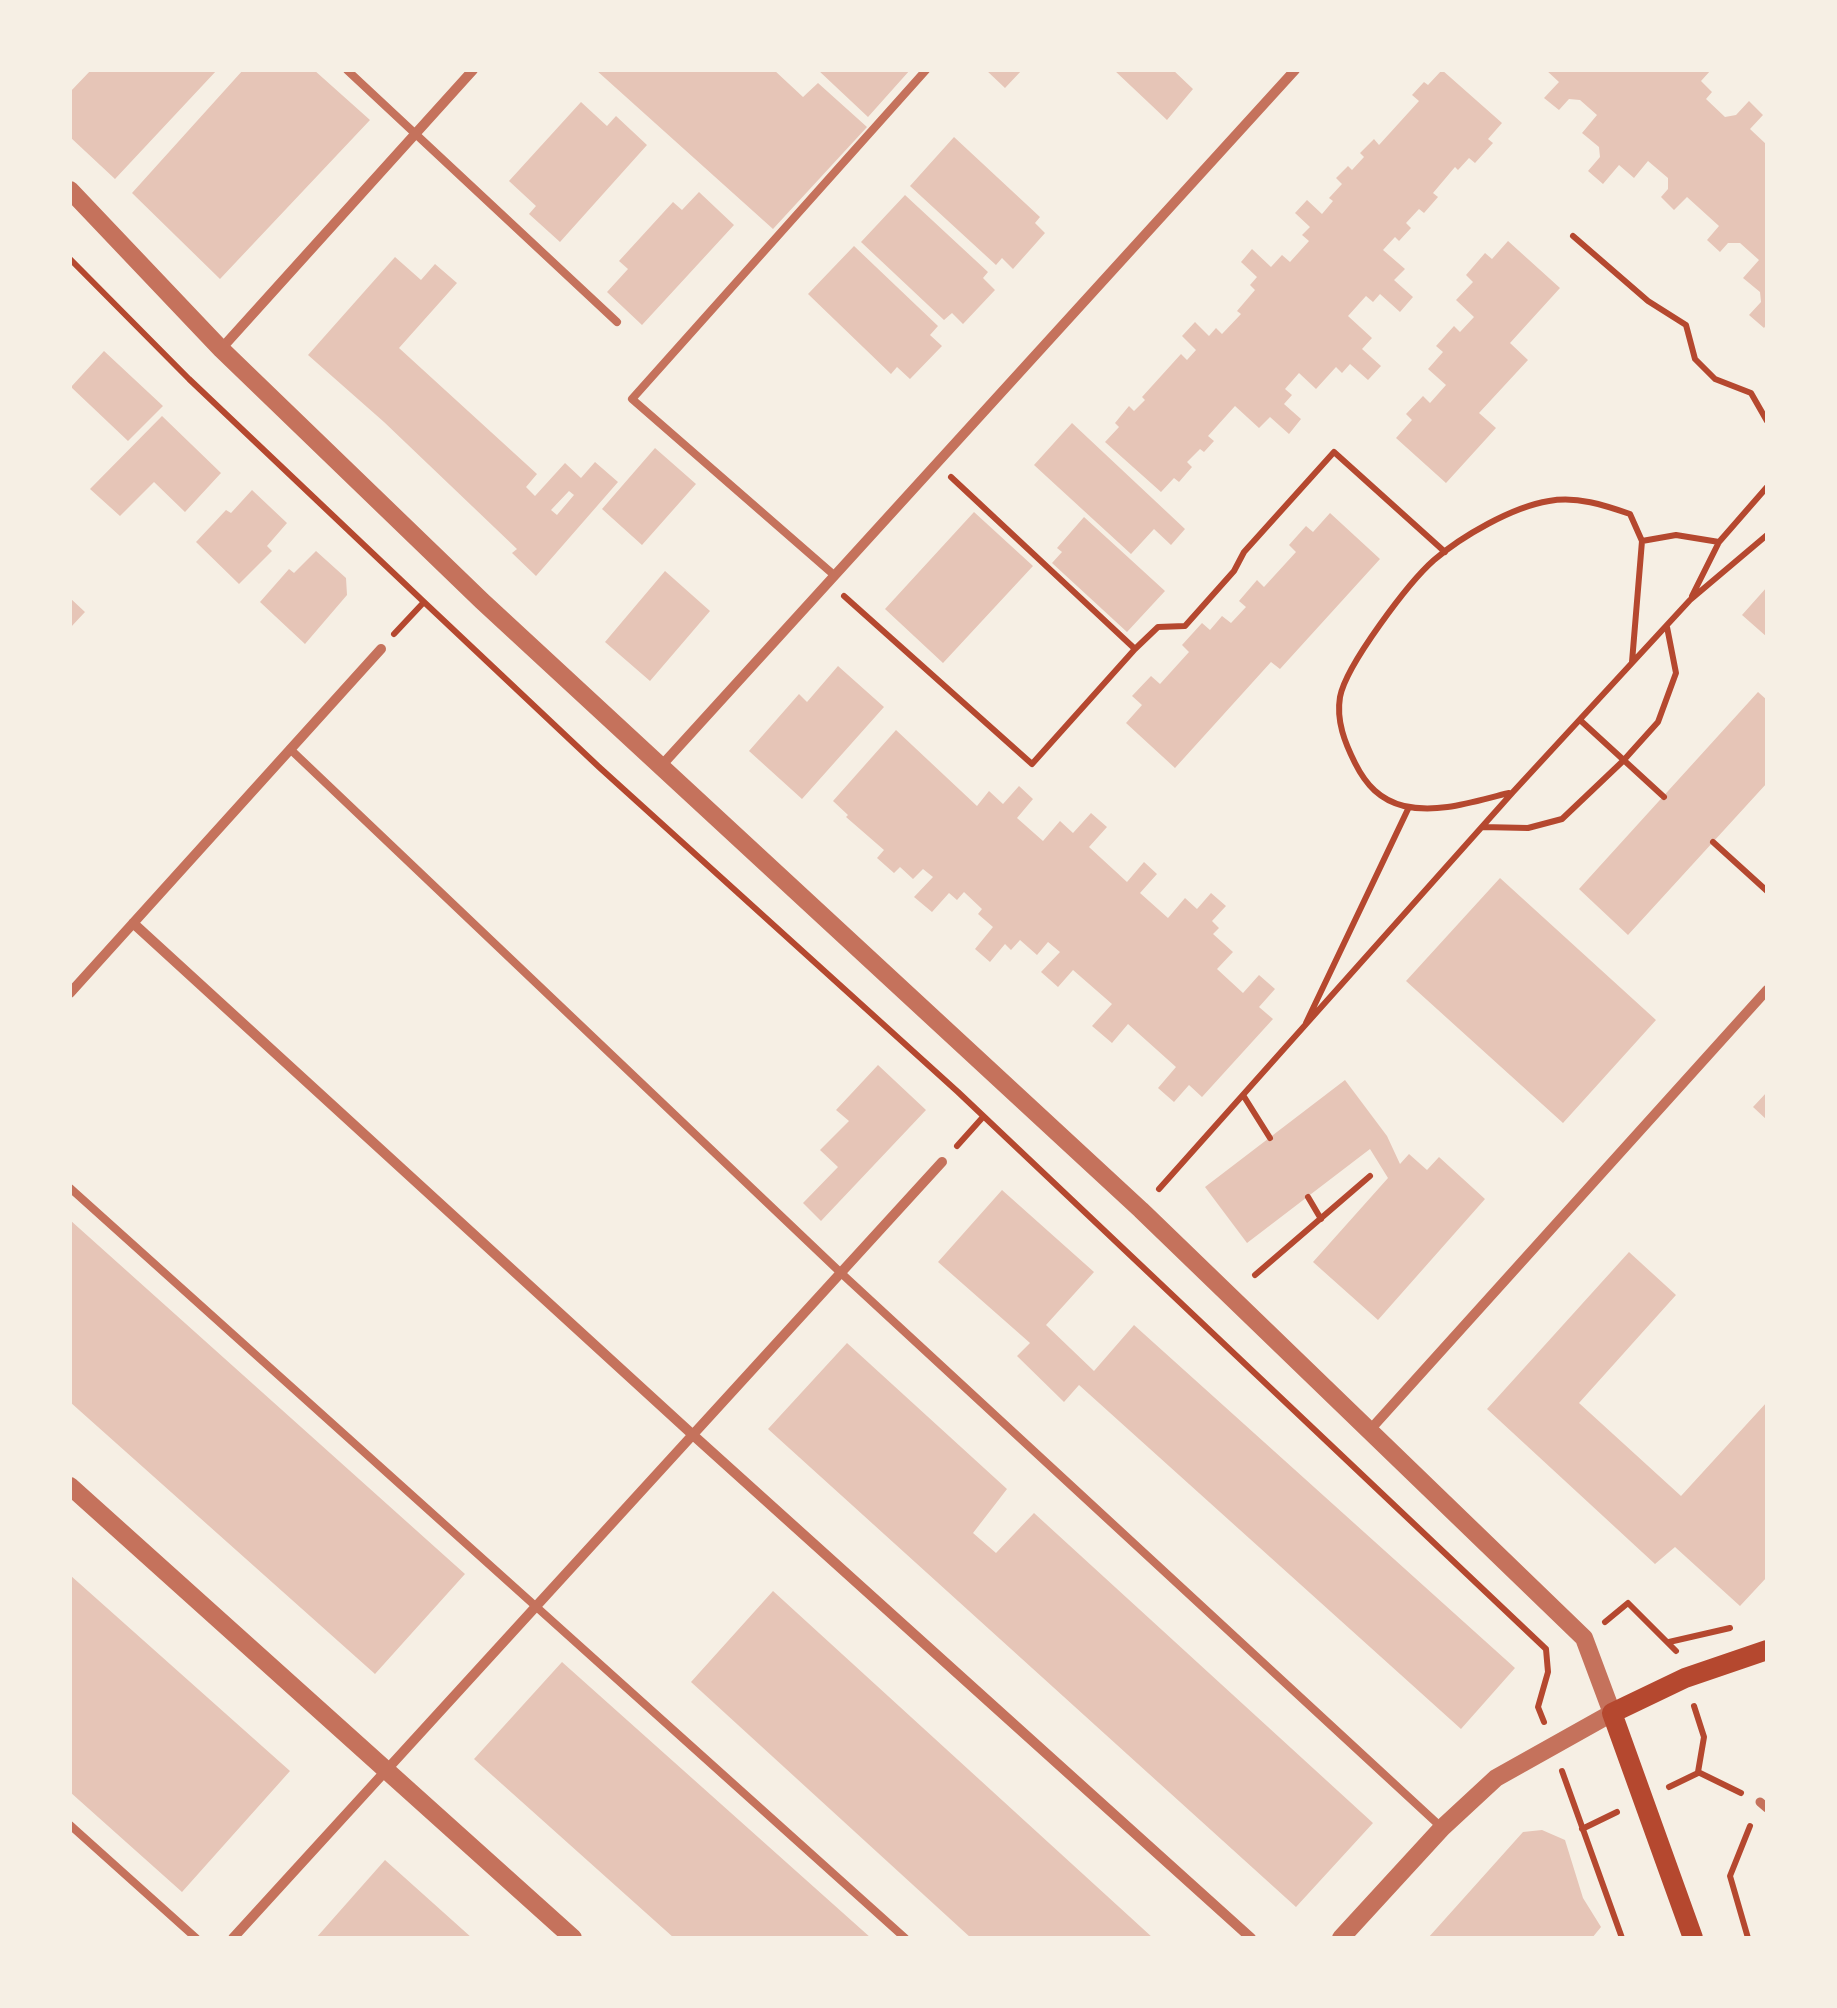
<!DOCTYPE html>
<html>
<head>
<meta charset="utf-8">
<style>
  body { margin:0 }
  #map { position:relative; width:1837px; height:2008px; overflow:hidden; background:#f6efe4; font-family:Figtree,sans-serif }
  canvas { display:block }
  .frame { position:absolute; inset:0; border:72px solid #f6efe4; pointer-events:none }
</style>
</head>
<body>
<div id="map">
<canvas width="1837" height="2008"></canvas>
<div class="frame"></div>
</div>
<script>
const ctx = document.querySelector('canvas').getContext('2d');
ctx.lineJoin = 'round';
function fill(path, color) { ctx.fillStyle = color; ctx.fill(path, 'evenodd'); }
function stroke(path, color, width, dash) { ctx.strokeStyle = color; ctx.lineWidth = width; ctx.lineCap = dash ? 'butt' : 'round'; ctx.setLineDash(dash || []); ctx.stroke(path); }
const building = new Path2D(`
  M91 70H217L115 179 70 137V92Z
  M243 70H314L370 120 220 279 132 193Z
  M596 70H774L803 97 818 83 867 127 773 229Z
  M818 70H910L868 117Z
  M986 70H1022L1005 88Z
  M1114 70H1173L1193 89 1167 120Z
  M1442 70 1502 123 1488 139 1493 143 1475 163 1469 158 1458 170 1455 167 1433 193 1438 197 1424 213 1419 209 1406 223 1411 228 1399 241 1395 237 1383 250 1405 269 1394 280 1413 297 1400 312 1380 294 1373 302 1366 296 1348 316 1372 338 1362 349 1381 366 1368 380 1350 364 1342 373 1336 367 1316 389 1299 373 1285 389 1292 395 1284 404 1301 419 1289 434 1270 417 1259 428 1235 406 1208 436 1214 441 1204 452 1200 449 1187 462 1192 467 1179 482 1174 478 1161 492 1105 442 1119 427 1115 423 1129 406 1134 411 1145 400 1142 397 1181 354 1187 360 1196 350 1182 336 1195 322 1209 336 1216 328 1222 334 1241 314 1237 311 1255 290 1250 285 1257 277 1241 262 1252 249 1271 267 1282 255 1290 262 1309 241 1302 235 1310 227 1295 213 1307 200 1322 214 1333 201 1329 198 1342 184 1336 178 1348 166 1352 170 1364 157 1360 153 1374 139 1379 145 1419 101 1412 95 1424 82 1428 85Z
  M1546 70H1711L1701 81 1712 92 1706 99 1725 117 1736 115 1749 101 1763 115 1750 129 1767 145V324L1764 328 1749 315 1761 302 1760 292 1743 278 1759 260 1740 243H1728L1720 252 1707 240 1719 226 1687 197 1674 210 1661 197 1668 189V178L1648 161 1634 178 1619 165 1603 184 1588 171 1600 157 1599 147 1582 133 1597 115 1580 100 1569 99 1559 110 1544 98 1559 82Z
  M581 102 607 126 616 116 647 145 560 242 529 214 536 206 509 181Z
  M954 137 1040 217 1035 223 1045 233 1013 269 1002 258 996 265 910 186Z
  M699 192 734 225 642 325 607 292 628 269 619 261 673 202 682 210Z
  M905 195 988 272 983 278 995 290 963 324 952 313 944 320 861 242Z
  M1508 241 1560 288 1510 343 1528 360 1479 413 1496 428 1446 483 1396 438 1412 420 1406 414 1423 396 1430 403 1446 385 1428 369 1443 352 1436 346 1454 326 1460 332 1474 317 1456 300 1473 282 1466 275 1485 253 1492 259Z
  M854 246 938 326 930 335 942 346 910 379 897 367 891 374 808 294Z
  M395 257 421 280 435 264 457 283 399 348 537 474 526 487 535 496 565 463 581 478 595 462 618 482 536 576 512 553 517 549 384 422 308 355ZM569 491 574 495 557 515 551 510Z
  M104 351 163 406 128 441 71 387Z
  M162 416 221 473 185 512 154 482 120 516 90 489Z
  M1072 423 1185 529 1171 545 1154 529 1131 554 1034 465Z
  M655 448 696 484 642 545 602 509Z
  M252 490 287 523 267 546 272 551 239 584 196 542 226 510 231 513Z
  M974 512 1033 566 943 663 885 609Z
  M1330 513 1380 559 1280 669 1271 662 1175 768 1126 723 1142 705 1132 696 1151 676 1160 684 1189 652 1182 645 1202 623 1210 630 1222 616 1231 623 1246 607 1239 601 1257 580 1264 587 1296 552 1289 545 1306 526 1313 532Z
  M1084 517 1165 591 1127 632 1052 563 1062 552 1057 548Z
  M316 551 346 578 347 595 305 644 260 602 289 569 294 573Z
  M665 571 710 611 650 681 605 642Z
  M1767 587V637L1742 615Z
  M70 598 85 612 70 628Z
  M838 666 884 707 802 799 749 751 799 694 807 702Z
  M1758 692 1767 700V783L1628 935 1579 889Z
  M896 730 977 806 989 791 1003 804 1019 786 1033 799 1017 818 1043 841 1060 821 1073 833 1091 813 1107 827 1089 847 1127 882 1144 862 1157 874 1140 893 1168 918 1185 898 1197 909 1211 893 1226 906 1212 921 1219 928 1213 934 1233 952 1217 969 1243 993 1259 975 1275 989 1259 1007 1273 1019 1202 1097 1189 1085 1174 1102 1158 1088 1176 1067 1128 1024 1112 1043 1092 1026 1112 1004 1073 970 1058 987 1041 972 1060 952 1048 942 1037 955 1020 940 1011 950 1005 944 990 962 975 949 993 927 978 914 982 909 964 892 957 900 949 893 932 912 914 897 933 877 923 869 913 879 900 867 894 873 877 858 884 850 846 817 848 815 833 801Z
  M1500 878 1656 1020 1563 1123 1406 981Z
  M878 1065 926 1110 821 1221 803 1203 838 1167 820 1150 849 1121 836 1110Z
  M1345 1080 1387 1136 1400 1164 1409 1154 1427 1170 1439 1157 1485 1199 1378 1320 1313 1262 1388 1178 1370 1149 1247 1243 1205 1187Z
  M1767 1092V1120L1753 1107Z
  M1002 1190 1094 1272 1046 1325 1094 1371 1134 1325 1515 1668 1461 1729 1079 1385 1064 1402 1017 1356 1030 1343 938 1262Z
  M70 1220 465 1574 375 1674 70 1402Z
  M1629 1252 1676 1295 1579 1403 1681 1496 1767 1402V1577L1740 1606 1675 1547 1655 1564 1487 1409Z
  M847 1343 1007 1489 973 1533 996 1553 1034 1513 1373 1823 1296 1907 768 1429Z
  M70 1575 290 1771 182 1892 70 1792Z
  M773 1591 1153 1938H971L691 1682Z
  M562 1662 871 1938H674L474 1759Z
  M1542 1830 1565 1840 1583 1898 1601 1927 1592 1938H1428L1523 1832Z
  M385 1860 472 1938H316Z`);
const path = new Path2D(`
  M1573 236 1648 301 1686 325 1695 359 1715 379 1751 393 1767 421
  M70 259 189 379 424 602 599 767 958 1092 1546 1649 1548 1672 1538 1707 1544 1722
  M1642 541 1676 535 1719 542
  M844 596 1032 764 1135 649 951 477
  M1692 596 1719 542 1767 487
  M394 634 424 602
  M1135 649 1158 627 1185 626 1234 571 1244 552 1334 452 1445 552
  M1580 720 1664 797
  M1509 793C1475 801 1439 814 1404 806 1380 800 1366 785 1355 763 1345 743 1336 721 1340 697 1346 665 1409 582 1434 560 1462 536 1512 507 1549 501 1577 496 1604 505 1630 514L1642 541 1632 662
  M1482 827 1528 828 1562 819 1623 761 1658 722 1676 673 1667 627
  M1713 842 1767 891
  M1306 1023 1409 807
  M1243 1095 1270 1138
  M957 1146 983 1117
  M1159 1189 1513 792 1690 600 1767 535
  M1308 1197 1321 1219
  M1255 1275 1370 1176
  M1605 1622 1628 1603 1676 1651
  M1669 1642 1730 1628
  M1694 1706 1704 1737 1698 1772
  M1562 1771 1622 1938
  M1698 1772 1741 1793
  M1669 1787 1698 1773
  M1582 1829 1617 1812
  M1748 1938 1730 1876 1750 1826`);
const service = new Path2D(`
  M347 70 617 322
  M834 575 632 399 926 70
  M290 749 841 1273 1440 1826
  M70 1188 905 1938
  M70 1825 196 1938`);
const pedestrian = new Path2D(`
  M1760 1802 1767 1808`);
const minor = new Path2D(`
  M221 349 473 70
  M662 765 1295 70
  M133 923 693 1435 1251 1938
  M70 993 381 649
  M1369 1431 1767 990
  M233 1938 942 1162`);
const tertiary = new Path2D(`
  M70 190 221 349 482 601 1141 1210 1584 1638 1612 1713 1496 1778 1442 1828 1341 1938
  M70 1486 573 1938`);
const secondary = new Path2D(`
  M1693 1938 1612 1713 1685 1678 1767 1650`);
fill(building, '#e6c5b7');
stroke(path, '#b5482f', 6);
stroke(service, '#c5725c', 8);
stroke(pedestrian, '#c5725c', 9);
stroke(minor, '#c5725c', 10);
stroke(tertiary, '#c5725c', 18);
stroke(secondary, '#b5482f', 20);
</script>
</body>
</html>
